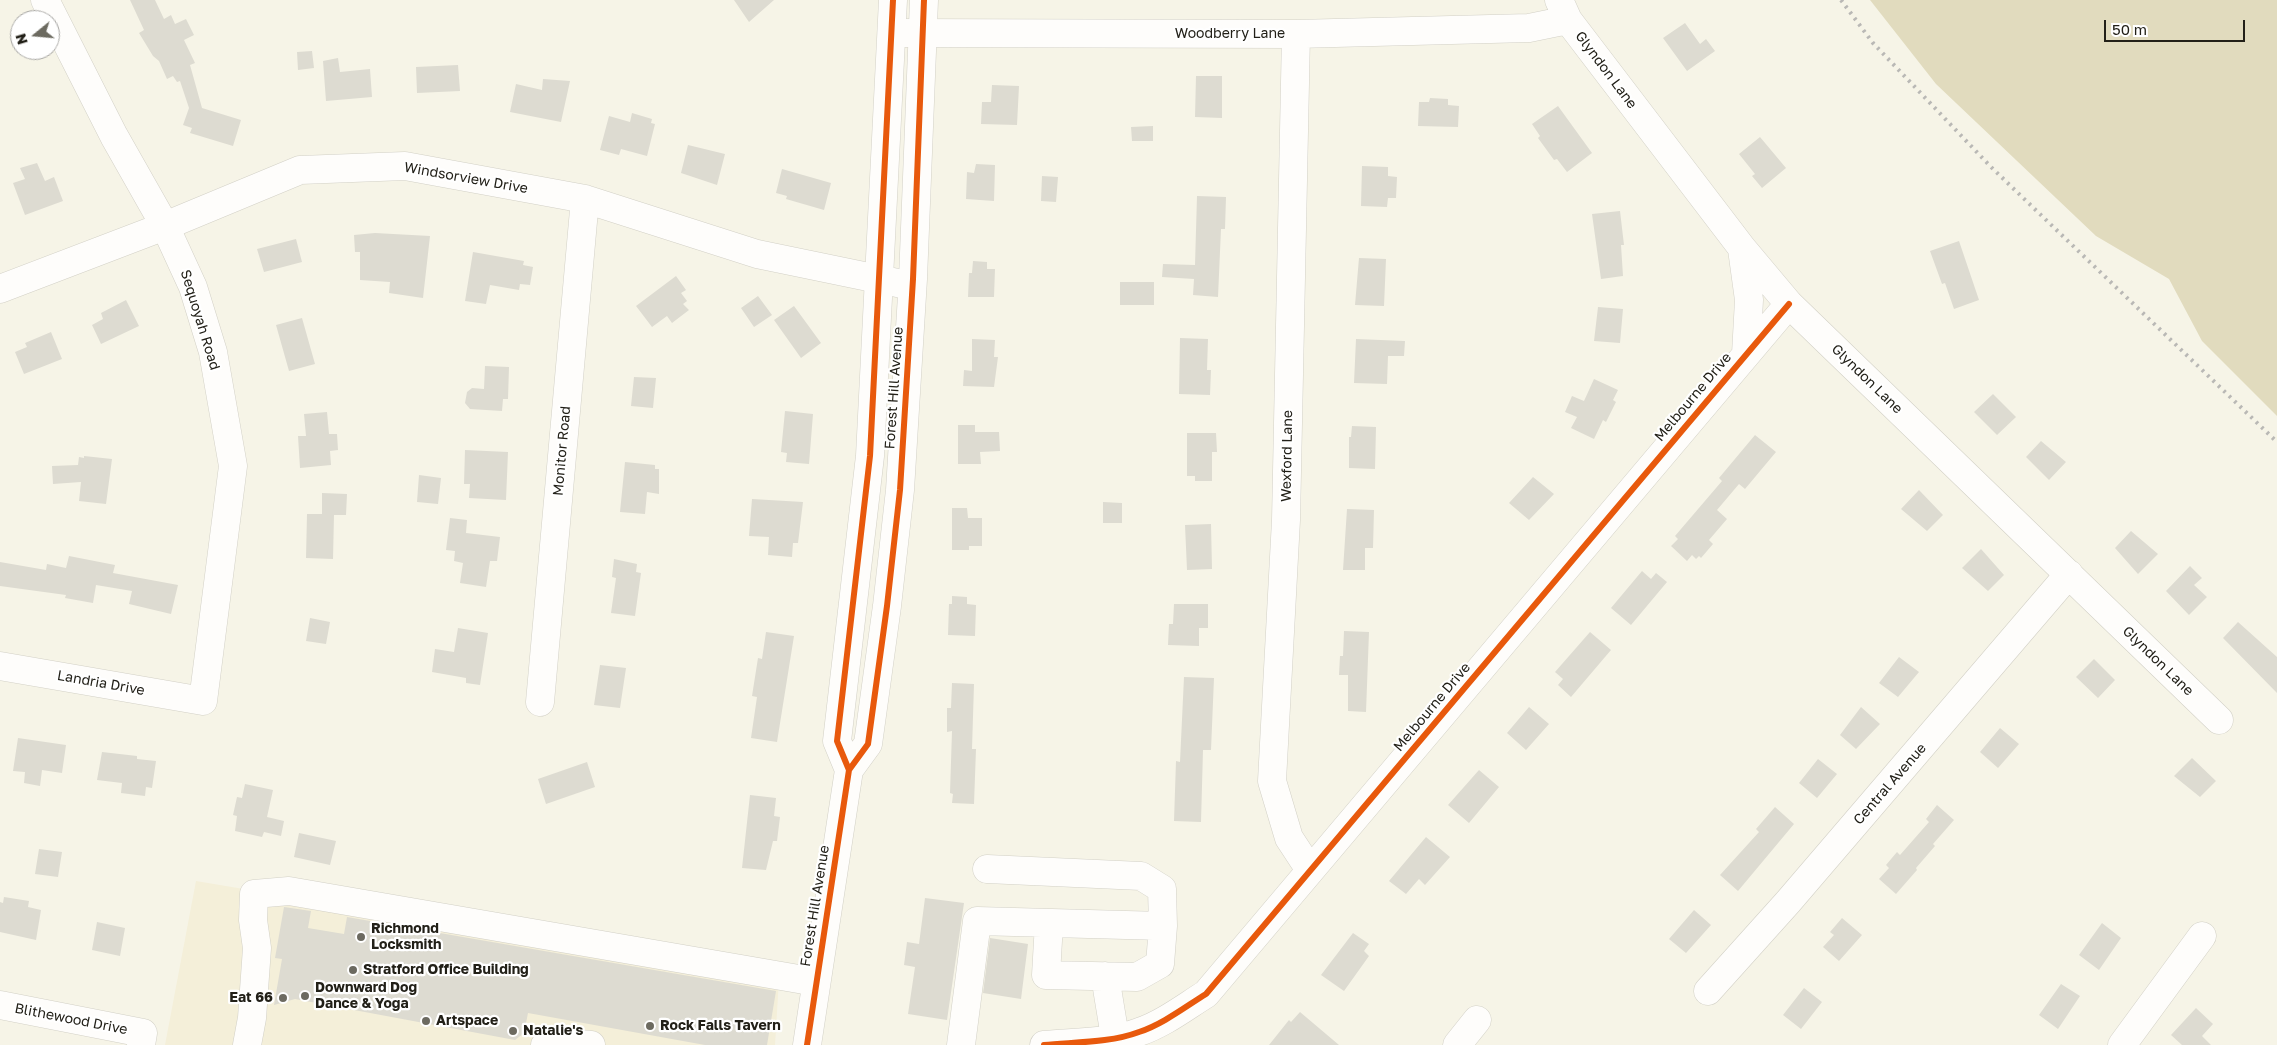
<!DOCTYPE html>
<html>
<head>
<meta charset="utf-8">
<style>
  body { margin:0 }
  #map { position:relative; width:2277px; height:1045px; overflow:hidden; background:#f6f4e7; font-family:"Golos Text",sans-serif }
  canvas { display:block }
  .north { position:absolute; left:10px; top:10px; width:50px; height:50px; box-sizing:border-box; background:#fff; border:1px solid #a7a6a3; border-radius:50%; rotate:253deg; font-size:14px; font-weight:700; line-height:20px; text-align:center; color:#222018 }
  .north::after { content:''; display:block; margin:auto; width:18px; height:22px; background:#6c6a60; clip-path:polygon(50% 0,100% 100%,50% 72%,0 100%) }
  .scale { position:absolute; left:2104px; top:20px; width:141px; height:22px; box-sizing:border-box; border:2px solid #222018; border-top:0; padding-left:6px; font-size:15px; line-height:18px; white-space:nowrap; color:#222018; -webkit-text-stroke:4px #fff; paint-order:stroke }
</style>
</head>
<body>
<div id="map">
<canvas width="2277" height="1045"></canvas>
<div class="north">N</div>
<div class="scale">50 m</div>
</div>
<script>
const ctx = document.querySelector('canvas').getContext('2d');
ctx.lineJoin = 'round';
function fill(path, color) { ctx.fillStyle = color; ctx.fill(path, 'evenodd'); }
function stroke(path, color, width, dash) { ctx.strokeStyle = color; ctx.lineWidth = width; ctx.lineCap = dash ? 'butt' : 'round'; ctx.setLineDash(dash || []); ctx.stroke(path); }
function write(font, color, halo, rows, align = 'center') {
  ctx.font = font + ' "Golos Text",sans-serif'; ctx.lineWidth = 4.5; ctx.setLineDash([]); ctx.textBaseline = 'middle'; ctx.strokeStyle = halo; ctx.fillStyle = color; for (const [text, x, y, turn = 0] of rows) {
    ctx.save(); ctx.translate(x, y); ctx.rotate((+turn || 0) * Math.PI / 180); ctx.textAlign = isNaN(turn) ? turn : align; if (halo) ctx.strokeText(text, 0, 0); ctx.fillText(text, 0, 0); ctx.restore();
  }
}
const built = new Path2D(`
  M196 881 779 979 775 1045H165Z`);
const green = new Path2D(`
  M1870 0H2277V416L2202 341 2169 279 2096 236 1936 84Z`);
const building = new Path2D(`
  M130 0H155L164 19 171 15 175 24 186 19 194 35 184 40 195 63 190 65 202 108 241 120 233 146 190 133 192 128 183 125 189 108 180 81 177 82 173 76 167 79 159 61 153 56 139 33 144 30Z
  M734 0H774L749 22Z
  M1685 23 1700 44 1706 39 1715 51 1687 71 1663 38Z
  M312 51 314 68 298 70 297 52Z
  M338 58 340 72 370 69 372 97 326 101 323 61Z
  M458 65 460 91 417 93 416 67Z
  M1196 76H1222V118L1195 117Z
  M543 79 570 81 561 122 510 112 516 84 542 90Z
  M992 85 1019 86 1017 125 981 124 982 102H991Z
  M1430 98 1448 99V105L1459 106 1458 127 1418 126 1419 102H1429Z
  M1558 106 1592 153 1567 172 1557 159 1554 160 1538 138 1540 136 1532 124Z
  M632 113 652 119 651 123 655 124 647 156 621 149 619 155 600 150 609 116 630 122Z
  M1153 126V141H1132L1131 127Z
  M1760 137 1786 168 1762 188 1752 176 1755 174 1739 154Z
  M688 145 725 154 717 185 681 173Z
  M37 163 45 181 54 177 63 201 25 215 13 183 25 179 20 168Z
  M976 164 995 165 994 201 966 199 967 172 974 173Z
  M1362 166 1388 167V176L1397 177 1396 198H1388L1387 207 1361 206Z
  M782 169 831 183 824 210 786 199 787 196 776 193Z
  M1042 176 1058 177 1056 202 1041 201Z
  M1197 196 1226 197 1225 229H1221L1218 297 1193 295 1194 279 1162 277 1163 264 1195 265Z
  M1620 211 1624 245H1621L1623 276 1601 279 1592 214Z
  M375 233 430 236 423 298 389 293 390 282 360 280V252H355L354 235Z
  M296 239 302 262 264 272 257 249Z
  M1959 241 1979 300 1954 309 1945 283 1942 284 1930 251Z
  M473 252 524 261 523 265 533 267 530 285 520 284 519 290 490 285 486 304 465 301Z
  M1359 258 1386 259 1384 306 1355 305Z
  M973 261 987 262V269H995L994 297H968L969 273H972Z
  M676 276 686 290 681 293 687 301 683 304 689 310 672 323 667 316 652 327 636 306Z
  M1120 282H1154V305H1120Z
  M758 296 772 315 754 327 741 308Z
  M126 300 139 326 101 344 92 325 103 319 101 313Z
  M794 306 821 343 801 358 774 320Z
  M1598 307 1623 309 1620 343 1594 341Z
  M302 318 315 364 289 371 276 325Z
  M51 332 62 359 24 374 15 352 27 347 25 343Z
  M1180 338 1208 339 1207 370H1211L1210 395 1179 394Z
  M972 339 995 340 994 357H998L994 387 963 386 964 370 972 371Z
  M1356 339 1405 341 1404 356H1388L1387 384 1354 383Z
  M485 366 509 367 508 399H503L502 411 470 409 465 403 467 392 472 388 484 389Z
  M634 377 656 378 653 408 631 406Z
  M1594 379 1618 390 1613 400 1616 402 1606 422 1603 420 1594 439 1571 428 1577 417 1565 412 1572 396 1584 401Z
  M1993 394 2016 417 1997 435 1974 412Z
  M785 411 813 414 809 464 786 462 787 453 781 452Z
  M327 412 329 434H337L338 450 330 451 331 465 300 468 298 436H306L304 414Z
  M958 425H975V432H999L1000 451 980 452 981 464H958Z
  M1352 426 1376 427 1375 469 1349 468V437H1351Z
  M1187 433H1216L1217 452H1212V481H1195V476H1187Z
  M1755 435 1776 452 1745 489 1739 484 1717 510 1727 519 1709 540 1713 544 1701 558 1699 556 1696 559 1692 555 1687 561 1671 546 1678 539 1675 536 1722 481 1719 478Z
  M2041 441 2066 462 2049 480 2026 457Z
  M465 450 508 452 506 500 469 498 470 484H464Z
  M84 456 112 459 106 504 79 501 81 482 53 484 52 466 78 465 79 457 84 458Z
  M625 462 655 465V469H659V494L647 492 645 514 620 512Z
  M419 475 441 478 438 504 417 502Z
  M1533 477 1554 494 1529 520 1509 503Z
  M1919 490 1943 515 1927 531 1901 509Z
  M322 493 347 494 346 515H334L333 559 306 558 307 514H322Z
  M752 499 803 502 798 543H793L792 557 768 555 769 537 749 536Z
  M1103 502 1122 503V523H1103Z
  M952 508H967L968 518H982V546H969V550H952Z
  M1347 509 1374 510 1373 548H1365V570H1343Z
  M450 518 467 520 466 533 500 537 497 561H490L486 587 460 583 463 563 454 561 455 551 446 550Z
  M1211 524 1212 569 1187 570 1185 525Z
  M2131 531 2158 554 2138 574 2115 548Z
  M1981 549 2004 575 1988 591 1962 568Z
  M69 556 115 565 113 573 178 585 171 614 129 604 132 591 96 585 93 603 65 598 66 595 0 586V562L46 570 47 564 66 568Z
  M614 559 637 564 636 572 641 573 635 616 611 613 616 578 612 577Z
  M2190 566 2202 578 2194 585 2207 597 2189 615 2166 591Z
  M1642 571 1651 579 1656 573 1667 582 1631 625 1611 608Z
  M952 596 967 597V604L976 605 975 636 948 635 949 604H952Z
  M1174 604H1208V628H1199V646L1168 645 1169 624H1173Z
  M310 618 330 622 326 644 306 641Z
  M2238 622 2277 657V693L2223 638Z
  M458 628 488 633 480 685 466 683V678L432 672 435 649 454 652Z
  M1344 631 1369 632 1366 712 1348 711V675H1339L1340 656H1343Z
  M766 632 794 636 777 742 751 738 757 697 752 696 758 658 762 659Z
  M1590 632 1611 650 1571 697 1558 685 1563 679 1555 672Z
  M1899 657 1919 672 1898 697 1879 683Z
  M2094 659 2115 680 2098 698 2076 677Z
  M600 665 626 668 620 708 594 705Z
  M1184 677 1214 678 1211 750H1203L1201 822 1174 821 1176 761 1180 762Z
  M952 683 974 684 972 749H976L974 804 952 803 953 794 950 793 952 731 947 732V708H951Z
  M1529 707 1549 724 1526 750 1507 733Z
  M1861 707 1880 724 1856 749 1840 735Z
  M2000 728 2019 744 1998 768 1980 752Z
  M18 738 66 745 62 773 42 770 40 786 24 783 25 772 13 771Z
  M102 752 137 756V759L156 761 152 788 146 787 145 796 121 793 122 783 97 780Z
  M2192 758 2216 781 2200 797 2174 776Z
  M1818 759 1837 774 1817 798 1799 783Z
  M587 762 595 787 546 804 538 779Z
  M1479 770 1499 787 1469 823 1448 805Z
  M245 784 273 790 267 817 284 821 281 836 264 832 262 837 235 831 237 816 233 815 237 797 242 798Z
  M750 795 776 798 774 816 780 817 777 841H773L766 870 742 868Z
  M1937 805 1954 820 1933 844 1935 846 1916 868 1917 870 1896 894 1879 879 1889 868 1886 865 1897 852 1900 855 1929 822 1926 819Z
  M1775 807 1794 824 1738 891 1720 875 1759 832 1756 829Z
  M299 833 336 841 330 865 294 857Z
  M1426 837 1450 857 1425 885 1419 879 1406 894 1389 881Z
  M39 849 62 852 58 877 35 874Z
  M4 897 29 901 28 907 41 910 36 940 0 932V902L3 903Z
  M925 898 964 903 947 1020 908 1014 915 967 904 965 907 942 919 944Z
  M284 907 311 911 308 928 344 934 347 917 776 991 767 1045H705L528 1013 524 1033 515 1040 295 999 274 1005 282 959 275 958Z
  M1694 910 1711 925 1686 953 1669 939Z
  M1842 918 1862 935 1839 961 1823 947 1834 935 1830 932Z
  M97 922 125 928 120 956 92 950Z
  M2102 923 2121 938 2099 970 2079 955Z
  M1353 933 1369 944 1364 951 1369 956 1344 991 1321 975Z
  M990 938 1028 944 1021 999 983 993Z
  M2061 984 2080 996 2058 1029 2039 1015Z
  M1804 988 1822 1002 1801 1029 1783 1015Z
  M2196 1008 2213 1024 2202 1036 2211 1045H2182L2171 1035Z
  M1300 1012 1339 1045H1269L1289 1020 1291 1022Z`);
const minor = new Path2D(`
  M1559 0 1568 20 1742 248 1789 304 2219 720
  M892 33 1296 34 1529 28 1568 20
  M1296 34 1286 520 1272 781 1289 838 1310 870
  M1742 249 1749 300 1746 354
  M0 289 165 226 300 170 405 166 585 199 757 254 912 286
  M0 666 203 701 233 466 213 352 193 287 165 226 114 136 45 0
  M540 702 585 199
  M987 869 1141 876 1162 889 1163 926
  M1105 976 1115 1037
  M1708 991 1788 902 2069 574
  M0 1005 143 1033 141 1045
  M247 1045 252 1018 257 948 253 920 254 894 289 891 816 982
  M545 1045 552 1042 591 1045
  M961 1045 977 921 1163 926 1160 964 1137 977 1046 975 1049 923
  M1044 1045C1074 1042 1110 1043 1139 1032 1163 1024 1185 1007 1206 994L1789 304
  M1457 1045 1477 1020
  M2122 1045 2202 936`);
const major = new Path2D(`
  M849 770 837 741 870 456 893 0
  M807 1045 849 770 868 744 887 606 900 490 913 279 924 0`);
const rail = new Path2D(`
  M1841 0 1873 43 1991 167 2277 442`);
const cycleway = new Path2D(`
  M849 770 837 741 870 456 893 0
  M807 1045 849 770 868 744 887 606 900 490 913 279 924 0
  M1044 1045C1074 1042 1110 1043 1139 1032 1163 1024 1185 1007 1206 994L1789 304`);
const markers = [
  [361,937,5,"#6c6a60"],
  [353,970,5,"#6c6a60"],
  [305,996,5,"#6c6a60"],
  [283,998,5,"#6c6a60"],
  [426,1021,5,"#6c6a60"],
  [650,1026,5,"#6c6a60"],
  [513,1031,5,"#6c6a60"]
];
const streetNames = [
  ["Woodberry Lane",1230,34],
  ["Glyndon Lane",1606,70,53],
  ["Windsorview Drive",466,178,10],
  ["Sequoyah Road",200,320,73],
  ["Glyndon Lane",1867,379,44],
  ["Forest Hill Avenue",894,388,-86],
  ["Melbourne Drive",1693,397,-50],
  ["Monitor Road",562,451,-85],
  ["Wexford Lane",1287,456,-89],
  ["Glyndon Lane",2158,661,44],
  ["Landria Drive",101,683,10],
  ["Melbourne Drive",1432,707,-50],
  ["Central Avenue",1890,784,-49],
  ["Forest Hill Avenue",815,906,-81],
  ["Blithewood Drive",71,1019,11]
];
const poiNames = [
  ["Richmond",371,929],
  ["Locksmith",371,945],
  ["Stratford Office Building",363,970],
  ["Downward Dog",315,988],
  ["Dance & Yoga",315,1004],
  ["Eat 66",273,998,"right"],
  ["Artspace",436,1021],
  ["Rock Falls Tavern",660,1026],
  ["Natalie's",523,1031]
];
fill(built, '#f4efd9');
fill(green, '#e1dbbe');
fill(building, '#dddbd1');
stroke(minor, '#d2d0c6', 29);
stroke(major, '#d2d0c6', 29);
stroke(minor, '#fefdfb', 28);
stroke(major, '#fefdfb', 28);
stroke(rail, '#b9b8b5', 4, [2.5, 5]);
stroke(cycleway, '#e8590c', 6);
for (const [x, y, r, color] of markers) { const dot = new Path2D(); dot.arc(x, y, r, 0, 2 * Math.PI); ctx.fillStyle = color; ctx.fill(dot); stroke(dot, '#fff', 2); }
write('14px', '#222018', '#fff', streetNames);
write('bold 14px', '#222018', '#fff', poiNames, 'left');
</script>
</body>
</html>
